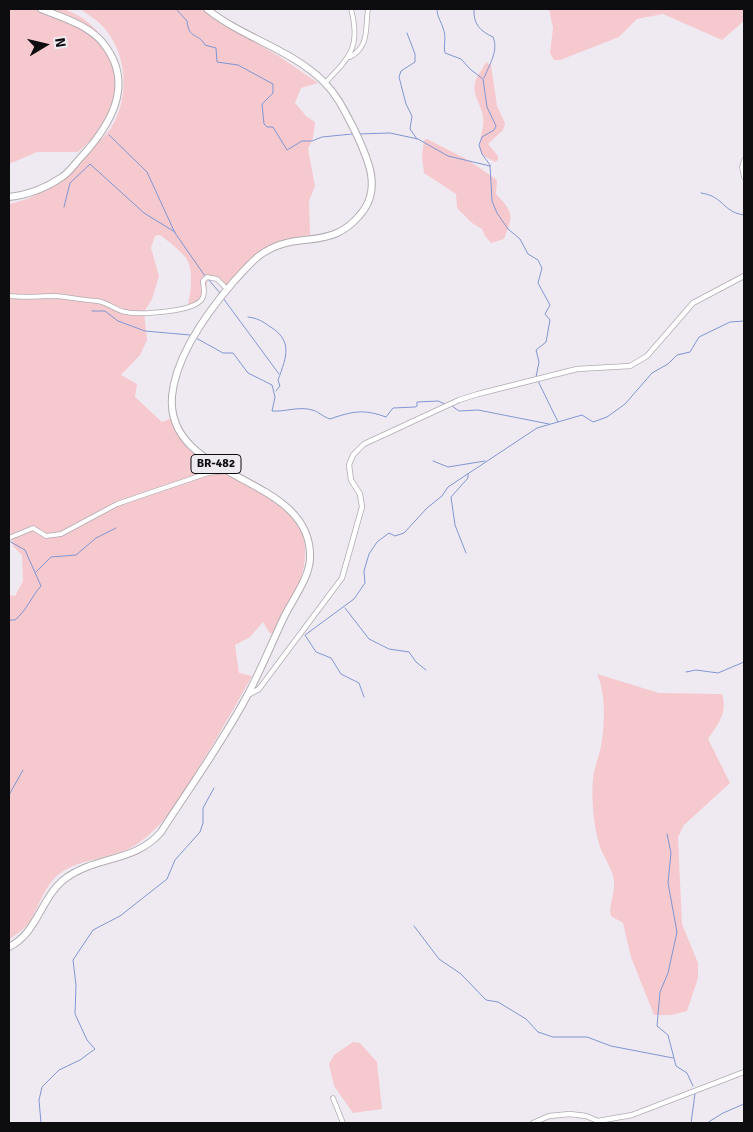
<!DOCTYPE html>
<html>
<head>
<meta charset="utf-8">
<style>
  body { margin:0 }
  #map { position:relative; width:753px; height:1132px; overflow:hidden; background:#efeaf1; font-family:Signika,sans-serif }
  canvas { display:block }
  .frame { position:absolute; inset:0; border:10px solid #0d0c0e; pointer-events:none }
  .north { position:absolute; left:20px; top:20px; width:50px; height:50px; -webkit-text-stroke:4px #efeaf1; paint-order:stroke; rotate:81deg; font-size:14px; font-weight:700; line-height:20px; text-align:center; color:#0d0c0e }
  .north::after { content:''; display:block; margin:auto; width:18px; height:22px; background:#0d0c0e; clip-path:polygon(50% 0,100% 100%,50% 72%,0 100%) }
</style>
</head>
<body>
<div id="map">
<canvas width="753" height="1132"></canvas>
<div class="frame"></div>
<div class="north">N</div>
</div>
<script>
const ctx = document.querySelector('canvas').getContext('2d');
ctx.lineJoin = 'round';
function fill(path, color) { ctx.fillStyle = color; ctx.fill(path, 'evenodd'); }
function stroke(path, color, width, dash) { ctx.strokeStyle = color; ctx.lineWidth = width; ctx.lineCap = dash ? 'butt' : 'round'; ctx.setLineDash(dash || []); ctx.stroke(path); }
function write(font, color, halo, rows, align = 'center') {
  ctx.font = font + ' Signika,sans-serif'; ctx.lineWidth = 4.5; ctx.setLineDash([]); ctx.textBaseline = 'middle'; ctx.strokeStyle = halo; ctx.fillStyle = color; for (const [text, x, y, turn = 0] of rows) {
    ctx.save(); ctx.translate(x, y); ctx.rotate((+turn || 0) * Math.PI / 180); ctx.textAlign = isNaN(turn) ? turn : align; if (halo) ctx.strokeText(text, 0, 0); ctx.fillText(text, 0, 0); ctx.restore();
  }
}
const green = new Path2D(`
  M9 9C24 9 53 5 66 10 110 25 127 77 108 117 102 131 89 142 78 152H37L9 164Z
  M80 9H205L229 27 277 55 318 83 301 88 295 103 306 116 315 122 313 138 308 149 315 186 309 201 310 235C269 239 253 257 226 286L217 278H208L204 299 187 308C191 295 194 269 186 258 182 252 166 239 160 235L155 236 151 248 159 276 152 299 144 312 147 340 140 355 121 375 137 384 135 397 162 422 172 418C175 428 178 437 185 445 222 487 318 490 304 566 299 590 285 613 275 636L269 632 263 622 250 637 235 645 239 673 252 676C236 705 220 733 202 762 184 792 167 824 137 844 113 860 81 857 59 874 44 886 39 907 29 923 24 929 15 935 9 940V595L15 596 23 581 22 555 13 546 9 526V204C40 198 60 180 82 158 91 148 103 139 111 128 129 99 128 58 106 30 99 21 89 15 80 9Z
  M549 9H744V21L722 40 663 14 637 19 619 37 560 60H554L550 53 553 28Z
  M486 62 491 65 497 106 505 123 503 130 488 144 498 156V160L495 162 482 155C476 142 485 131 483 117 482 105 472 96 475 83 476 76 483 69 486 62Z
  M427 139 468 160 497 180 496 194C513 212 514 215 504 239L491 243 485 236 482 229 472 223 457 208 456 194 424 173 422 157 424 140Z
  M597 674 659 693 722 694C728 713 718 724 708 739L730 783 684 825 678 837 682 924 698 963V978L687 1011 671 1015H654L631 957 623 923 611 916C608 907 615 893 614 883 614 871 604 858 600 847 594 828 591 800 593 779 594 768 599 757 601 746 605 725 606 693 597 674Z
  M353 1042 360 1043 377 1062 382 1109 353 1113 334 1086 329 1064 334 1055Z`);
const stream = new Path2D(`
  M176 9 187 21C189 40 198 32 205 45L216 48 217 62 238 65 273 84V93L262 104 264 124 267 127H273L287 150 302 141H312L322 137 352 134
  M437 9C437 17 441 21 443 28 447 37 443 45 445 53L461 59 470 69 483 79 487 107 496 126 494 130 482 137 479 145 482 154 490 165 492 201 497 213 508 229 520 239 528 254 538 260 542 268 538 283 550 305 545 314 550 320 546 342 536 350 539 362 536 377
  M474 9C473 24 480 31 493 37 499 51 489 65 484 78
  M407 33 415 54V62L401 71 399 77 406 104 412 116 410 129 417 139
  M359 134 390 133 418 139 448 156 490 166
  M109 135 147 172 175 233 205 276
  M701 193C724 196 722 212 744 215
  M64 207 70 183 90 164 144 213 175 232
  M208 279 220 293
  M223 298 279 374
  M92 311H105L118 321 145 331 190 335
  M248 317C257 318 262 321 269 326 293 340 287 356 278 380L280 386 276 391
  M196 338 223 353H233L248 373 272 385 275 397 272 411C285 412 299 406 312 410 318 411 323 417 330 419 353 411 364 409 386 417L393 408 415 407 417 406V402L438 401 445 404
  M538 381 558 422
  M452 406 459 411 478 410 549 424
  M433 461 448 467 485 461
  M9 541 25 550 41 586C31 597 27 610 15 620H9
  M466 553 455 525 451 497 468 478V474
  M36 572 51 557 76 555 96 538 116 528
  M345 608 369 639 389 649 409 652 416 662 426 670
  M686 672 696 670 718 673 744 662
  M364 697 359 683 341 674 331 658 316 652 305 635 354 599 365 583 364 571 369 554 377 542 389 533 395 536 404 533 427 508 442 496 448 487 537 428 582 415 593 422 607 417 625 404 652 373 668 364 677 355 690 352 699 337 730 322 744 321
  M9 795 23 770
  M667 834 671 853 668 883 677 932 668 973 660 992 657 1026 668 1035 676 1066 687 1073 693 1086
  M414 926 439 959 461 974 486 1000 498 1002 526 1019 538 1032 553 1037H587L611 1046 673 1058
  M41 1123 39 1100 42 1087 59 1070 80 1060 95 1049 87 1040 75 1014 76 985 73 960 93 930 120 916 167 879 175 860 200 832 203 823V808L214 788
  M691 1123 695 1094
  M707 1123 723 1113 744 1104`);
const minor = new Path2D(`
  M350 57C370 46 365 28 368 9
  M325 83C350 57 361 47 351 9
  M744 160 742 167 744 177
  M9 296C25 298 39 296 55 296 68 297 83 300 97 301 107 302 115 310 125 312 140 315 194 312 202 299 206 293 203 287 203 281L207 277 217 279 227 289
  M9 538 33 528 46 536 61 534 117 504 208 473 227 471
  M333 1098 343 1123`);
const tertiary = new Path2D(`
  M248 695 259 689 342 578 362 507 360 494 351 480 349 465 353 455 364 444 459 400 478 394 577 369 630 366 647 356 693 303 744 276
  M533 1123 549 1116 570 1114 586 1116 598 1121 632 1115 744 1072`);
const trunk = new Path2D(`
  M9 197C27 195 46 188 62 177 70 172 76 162 83 155 110 125 134 86 106 47 92 26 64 18 41 9
  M9 947C38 933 41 896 66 878 96 856 136 862 161 832 190 787 222 743 247 696 261 670 272 642 285 615 293 599 309 578 310 559 314 473 165 483 172 396 176 355 209 310 235 280 244 271 252 260 263 253 291 235 313 244 337 233 346 229 353 223 359 216 384 189 367 157 354 129 345 112 338 96 324 82 291 49 243 38 207 9`);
const shields = [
  [216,464,50]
];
const shieldNames = [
  ["BR-482",216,464]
];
fill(green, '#f6c9ce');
stroke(stream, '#8096d2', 1);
stroke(minor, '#b1acb2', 5.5);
stroke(tertiary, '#b1acb2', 6);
stroke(trunk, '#b1acb2', 8);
stroke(minor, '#fff', 4);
stroke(tertiary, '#fff', 4.5);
stroke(trunk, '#fff', 6);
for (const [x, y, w] of shields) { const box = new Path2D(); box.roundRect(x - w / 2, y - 9.5, w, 19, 4); ctx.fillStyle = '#efeaf1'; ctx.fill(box); stroke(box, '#0d0c0e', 1); }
write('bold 12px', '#0d0c0e', null, shieldNames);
</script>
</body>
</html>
